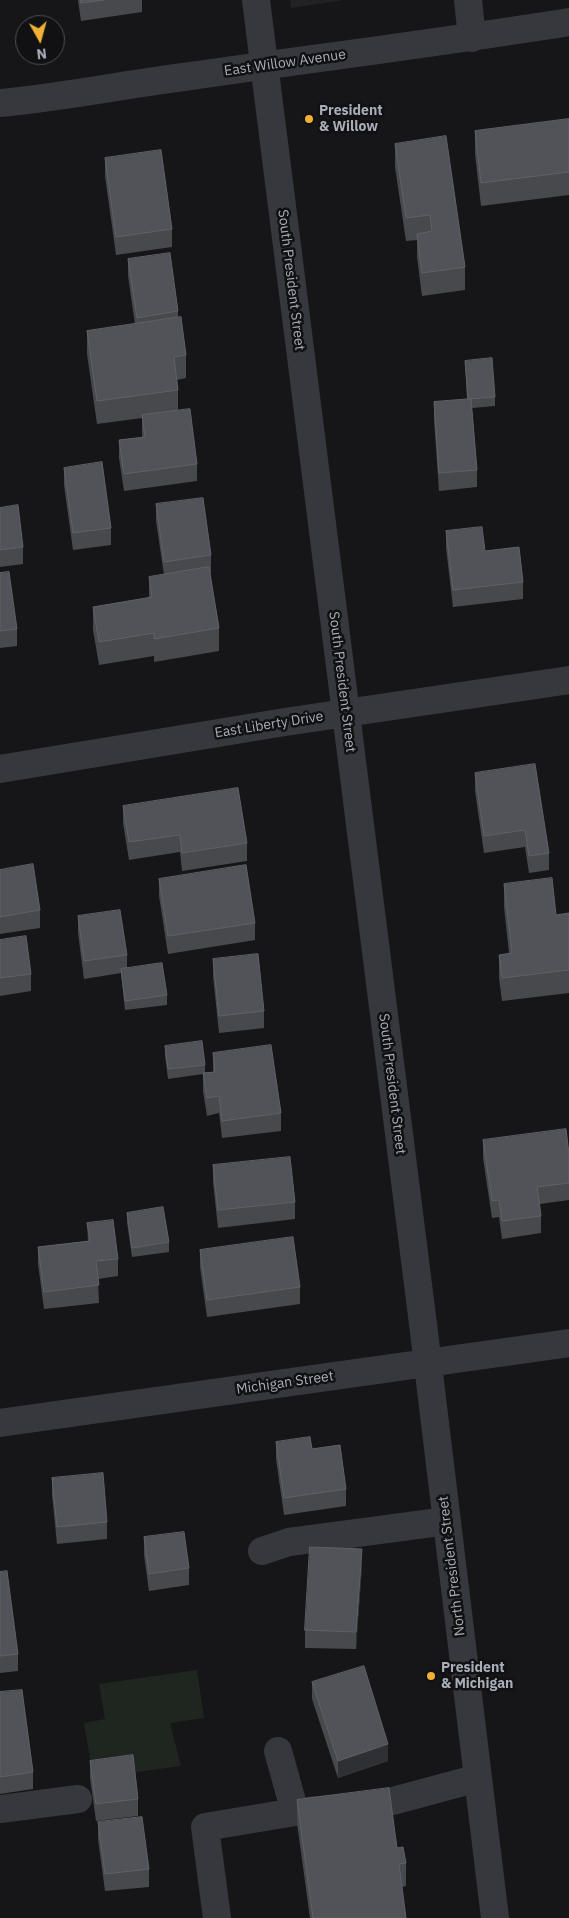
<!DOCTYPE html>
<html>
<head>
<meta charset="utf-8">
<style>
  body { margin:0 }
  #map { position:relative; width:569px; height:1918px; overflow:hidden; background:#161618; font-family:"IBM Plex Sans",sans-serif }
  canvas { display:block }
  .north { position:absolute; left:15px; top:15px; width:50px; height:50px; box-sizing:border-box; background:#111113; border:1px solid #4d4f55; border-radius:50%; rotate:173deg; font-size:14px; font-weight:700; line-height:20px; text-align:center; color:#a8adb8 }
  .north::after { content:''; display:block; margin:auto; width:18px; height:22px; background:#f2b134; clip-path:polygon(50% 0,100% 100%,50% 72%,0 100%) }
</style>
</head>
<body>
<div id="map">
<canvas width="569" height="1918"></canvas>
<div class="north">N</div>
</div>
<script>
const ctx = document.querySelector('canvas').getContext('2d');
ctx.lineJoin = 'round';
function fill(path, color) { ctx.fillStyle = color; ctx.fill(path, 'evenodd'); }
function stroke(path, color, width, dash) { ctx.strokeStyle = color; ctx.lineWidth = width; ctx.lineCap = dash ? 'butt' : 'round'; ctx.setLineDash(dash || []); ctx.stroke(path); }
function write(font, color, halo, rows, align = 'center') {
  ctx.font = font + ' "IBM Plex Sans",sans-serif'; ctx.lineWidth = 5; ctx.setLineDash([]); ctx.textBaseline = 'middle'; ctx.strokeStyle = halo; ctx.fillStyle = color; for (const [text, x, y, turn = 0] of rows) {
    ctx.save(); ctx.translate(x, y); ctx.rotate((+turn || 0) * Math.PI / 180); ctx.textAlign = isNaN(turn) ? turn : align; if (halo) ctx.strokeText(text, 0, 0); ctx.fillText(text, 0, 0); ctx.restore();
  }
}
const built = new Path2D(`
  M290 0H344L291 8Z`);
const green = new Path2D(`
  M197 1670 204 1718 170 1723 181 1766 93 1778 84 1723 105 1719 99 1684Z`);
const minor = new Path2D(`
  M256 0 423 1324 495 1918
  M468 0 472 38
  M0 103C64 97 127 84 191 76 317 58 443 42 569 22
  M0 769 285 722 569 680
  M0 1423 569 1343
  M262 1551 289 1542 447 1521
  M278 1751 295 1812
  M0 1809 78 1799
  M217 1918 205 1827 295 1812 378 1805 478 1778`);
const wall = new Path2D(`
  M78 0H142V12L81 21Z
  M569 119V195L481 206 475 154V131Z
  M395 144 465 267V290L422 296 417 257V240L406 241 395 167Z
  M105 158 172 229V247L116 255 105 176Z
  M128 259 178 311V318L186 355V378L177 380 178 390V410L197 464V481L124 491 119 458V440L142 438V418L97 424 87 354V331L135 324 128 276Z
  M465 361 495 397V406L472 408 477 470V487L439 491 434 420V402L467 399Z
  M64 468 111 528V545L73 550 64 485Z
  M156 504 211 555V573H210L219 628V651L154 662V656L99 665 93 630V607L149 598V577L164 575 156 521Z
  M0 508 23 547V564L0 567Z
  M446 531 523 582V599L453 607 446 548Z
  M0 573 17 629V646L0 648Z
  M475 773 549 853V870L529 873 525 847 484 853 475 791Z
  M123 806 247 843V861L182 871 180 852 129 860 123 823Z
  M0 870 40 910V928L0 934Z
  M159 879 255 923V940L168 954 159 896Z
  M504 884 556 915 569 913V993L502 1001 499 978V955L509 953 504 907Z
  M78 916 127 955V968L167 995V1005L125 1010 121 973 84 979 78 933Z
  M0 940 31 974V991L0 996Z
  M213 959 264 1011V1028L219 1033 213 976Z
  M165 1046 205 1065V1073L213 1072V1053L281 1113V1131L222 1138 219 1113 207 1116 203 1091V1074L168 1079 165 1055Z
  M483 1140 569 1154V1200L540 1204 541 1216V1233L502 1239 499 1217 492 1218 483 1158Z
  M213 1165 295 1202V1219L218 1228 213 1182Z
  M127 1213 169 1242V1252L132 1257 127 1222Z
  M87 1223 118 1259V1276L98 1279 99 1303 44 1309 38 1264V1247L88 1241Z
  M200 1250 300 1287V1304L207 1317 200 1267Z
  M276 1442 312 1449 346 1489V1506L284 1515 276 1459Z
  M52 1478 107 1522V1539L57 1544 52 1495Z
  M144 1537 189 1568V1585L149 1591 144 1555Z
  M362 1566 356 1649 305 1648V1630Z
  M0 1572 18 1654V1671L0 1673Z
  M312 1682 388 1761 338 1778 312 1699Z
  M0 1692 33 1772V1789L0 1794Z
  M90 1761 138 1799V1816L96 1821 90 1778Z
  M297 1800 397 1848 406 1863V1886L402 1887 406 1918H310L297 1823Z
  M98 1822 149 1869V1887L105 1891 98 1839Z`);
const shadedWall = new Path2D(`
  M362 1549V1566L356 1649V1632Z
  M388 1744V1761L338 1778V1761Z`);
const building = new Path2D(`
  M81 0H104L81 3Z
  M569 119V172L481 183 475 131Z
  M446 136 465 267 422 273 417 234 432 231 430 215 406 218 395 144Z
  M161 150 172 229 116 237 105 158Z
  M170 253 178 311 137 318 128 259Z
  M181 317 186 355 174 357 178 390 97 401 87 331Z
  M492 358 495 397 468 399 465 361Z
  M471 399 477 470 439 473 434 402Z
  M190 409 197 464 124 474 119 440 145 437 142 415Z
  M102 462 111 528 73 533 64 468Z
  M203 498 211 555 164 562 156 504Z
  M18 505 23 547 0 550V508Z
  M482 527 485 551 519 547 523 582 453 590 446 531Z
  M209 567 219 628 154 639V633L99 642 93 607 152 597 149 577Z
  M9 572 17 629 0 631V573Z
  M535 764 549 853 529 856 525 830 484 836 475 773Z
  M238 788 247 843 182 853 180 835 129 842 123 806Z
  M33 864 40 910 0 917V870Z
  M246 865 255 923 168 936 159 879Z
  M552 878 556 915 569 913V970L502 978 499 955 512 953 504 884Z
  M120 910 127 955 84 961 78 916Z
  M26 936 31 974 0 978V940Z
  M258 954 264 1011 219 1016 213 959Z
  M162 963 167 995 125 1001 121 969Z
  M202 1041 205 1065 168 1069 165 1046Z
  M271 1045 281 1113 222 1121 219 1096 207 1098 203 1073 215 1072 213 1053Z
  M566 1129 569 1154V1183L537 1187 541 1216 502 1221 499 1200 492 1201 483 1140Z
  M290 1157 295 1202 218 1210 213 1165Z
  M163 1207 169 1242 132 1248 127 1213Z
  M113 1220 118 1259 96 1261 99 1285 44 1292 38 1247 90 1241 87 1223Z
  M293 1237 300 1287 207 1300 200 1250Z
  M310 1437 312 1449 340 1445 346 1489 284 1498 276 1442Z
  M103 1473 107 1522 57 1527 52 1478Z
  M184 1532 189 1568 149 1574 144 1537Z
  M310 1547 362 1549 356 1632 305 1630Z
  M7 1571 18 1654 0 1656V1572Z
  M364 1666 388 1744 338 1761 312 1682Z
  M22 1690 33 1772 0 1777V1692Z
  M133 1755 138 1799 96 1804 90 1761Z
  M389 1788 397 1848 403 1847 406 1863 399 1864 406 1918H313L297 1800Z
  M142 1817 149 1869 105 1874 98 1822Z`);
const markers = [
  [309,119,5,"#f2b134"],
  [431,1676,5,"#f2b134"]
];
const streetNames = [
  ["East Willow Avenue",285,63,-8],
  ["South President Street",291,280,83],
  ["South President Street",342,682,83],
  ["East Liberty Drive",269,725,-9],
  ["South President Street",392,1084,83],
  ["Michigan Street",285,1383,-8],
  ["North President Street",452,1566,-97]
];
const poiNames = [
  ["President",319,111],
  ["& Willow",319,127],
  ["President",441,1668],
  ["& Michigan",441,1684]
];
fill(built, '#222225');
fill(green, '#1e261f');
stroke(minor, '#37383d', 28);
fill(wall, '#47494d');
fill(shadedWall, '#2f3033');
fill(building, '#525359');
stroke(building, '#5f6168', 1);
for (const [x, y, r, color] of markers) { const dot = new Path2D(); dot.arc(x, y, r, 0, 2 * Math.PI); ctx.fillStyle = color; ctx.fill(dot); stroke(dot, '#111113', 2); }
write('14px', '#a8adb8', '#111113', streetNames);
write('bold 14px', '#a8adb8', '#111113', poiNames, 'left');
</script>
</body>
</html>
